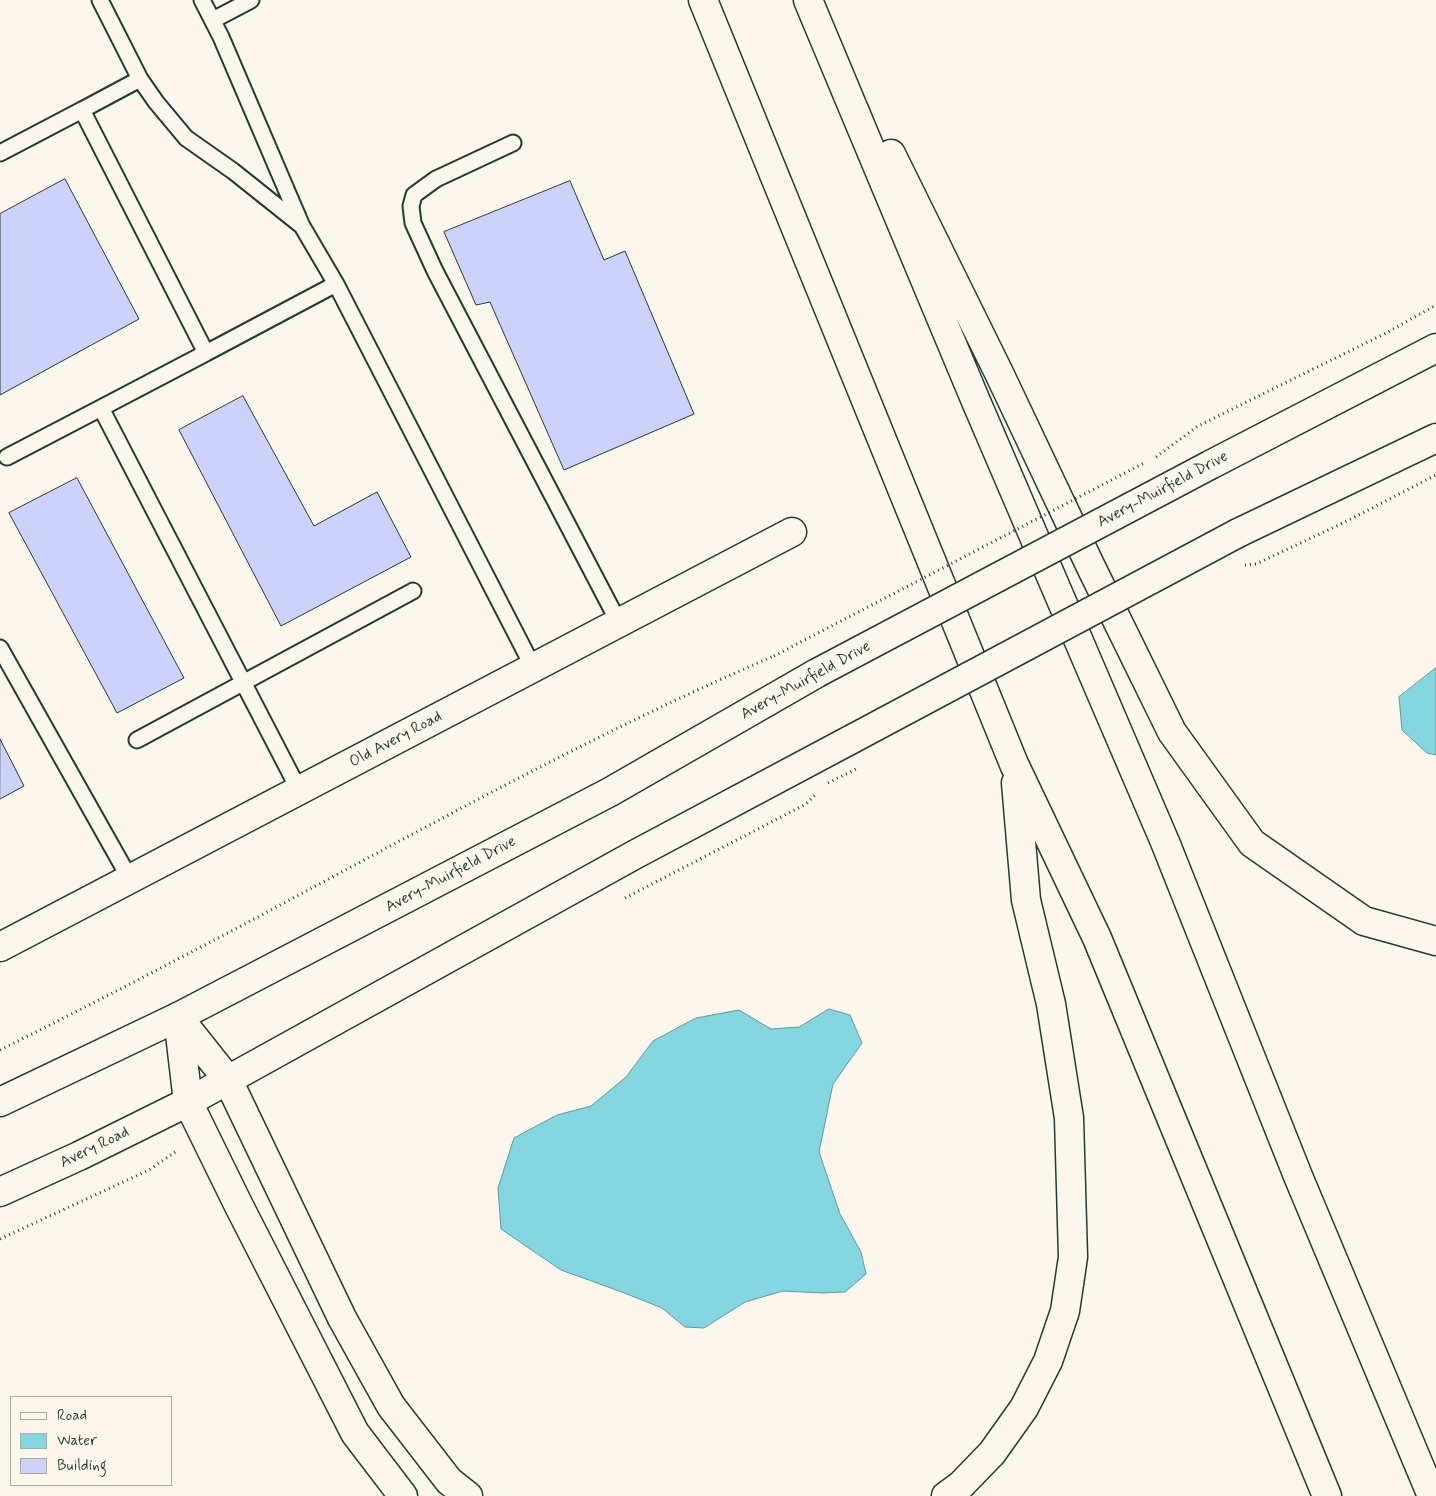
<!DOCTYPE html>
<html>
<head>
<meta charset="utf-8">
<style>
  body { margin:0 }
  #map { position:relative; width:1436px; height:1496px; overflow:hidden; background:#fbf7ec; font-family:Mynerve,sans-serif }
  canvas { display:block }
  .legend { position:absolute; left:10px; top:1396px; width:162px; height:90px; box-sizing:border-box; background:#fbf7ec; border:1px solid #a3ada2; margin:0; padding:6px 9px; list-style:none; font-size:15px; color:#1f3d34 }
  .legend li { display:flex; align-items:center; gap:10px; height:25px }
  .legend b { width:25px; border:1px solid #a3ada2 }
</style>
</head>
<body>
<div id="map">
<canvas width="1436" height="1496"></canvas>
<ul class="legend">
<li><b style="height:6px;background:#fbf7ec"></b>Road</li>
<li><b style="height:14px;background:#86d6e2"></b>Water</li>
<li><b style="height:14px;background:#ced1fa"></b>Building</li>
</ul>
</div>
<script>
const ctx = document.querySelector('canvas').getContext('2d');
ctx.lineJoin = 'round';
function fill(path, color) { ctx.fillStyle = color; ctx.fill(path, 'evenodd'); }
function stroke(path, color, width, dash) { ctx.strokeStyle = color; ctx.lineWidth = width; ctx.lineCap = dash ? 'butt' : 'round'; ctx.setLineDash(dash || []); ctx.stroke(path); }
function write(font, color, halo, rows, align = 'center') {
  ctx.font = font + ' Mynerve,sans-serif'; ctx.lineWidth = 4; ctx.setLineDash([]); ctx.textBaseline = 'middle'; ctx.strokeStyle = halo; ctx.fillStyle = color; for (const [text, x, y, turn = 0] of rows) {
    ctx.save(); ctx.translate(x, y); ctx.rotate((+turn || 0) * Math.PI / 180); ctx.textAlign = isNaN(turn) ? turn : align; if (halo) ctx.strokeText(text, 0, 0); ctx.fillText(text, 0, 0); ctx.restore();
  }
}
const water = new Path2D(`
  M1436 668V755L1427 753 1402 730 1399 697Z
  M829 1009 850 1015 862 1043 833 1084 819 1152 840 1214 861 1252 866 1274 845 1292 822 1293 783 1291 745 1302 704 1328 685 1327 662 1308 622 1292 561 1270 501 1229 498 1188 514 1138 557 1115 591 1106 626 1077 653 1041 696 1018 739 1010 771 1029 799 1027Z`);
const building = new Path2D(`
  M65 179 139 319 0 395V214Z
  M570 181 604 260 625 251 694 414 564 470 490 302 476 305 444 232Z
  M243 396 314 526 377 492 411 557 281 626 179 430Z
  M77 478 184 678 117 713 9 513Z
  M0 739 24 786 0 799Z`);
const path = new Path2D(`
  M1156 457 1198 426 1386 333 1436 305
  M1245 565 1256 564 1345 522 1436 475
  M625 898 806 804 815 795
  M0 1050C104 998 208 944 310 889 463 807 615 724 774 656
  M0 1239 149 1170 178 1150`);
const service = new Path2D(`
  M100 0 140 79
  M202 0 221 37 301 224
  M213 20 251 0
  M513 143 436 179 414 195 411 206 413 223 435 271 619 623
  M0 153 82 110
  M206 353 336 284
  M7 457 101 408
  M0 648 130 879
  M137 740 413 591
  M299 790 101 408 206 353 82 110 140 79 156 102 186 138 233 171 302 226 336 284 533 667`);
const minor = new Path2D(`
  M0 947 792 532`);
const primary = new Path2D(`
  M1210 465 1436 348
  M1238 533 1436 438
  M0 1102 178 1017 610 792 817 673
  M0 1192 79 1156 188 1102 636 854 852 739`);
const motorway = new Path2D(`
  M703 0 1014 764 1097 938 1327 1496
  M808 0 975 399 1165 842 1298 1176 1432 1496
  M891 154 999 373 1090 565 1172 732 1252 843 1364 921 1436 941
  M178 1017 228 1080 342 1318 391 1406 449 1481 468 1496
  M178 1017 188 1102 238 1204 355 1433 403 1496
  M946 1496 961 1485 992 1453 1024 1408 1048 1361 1065 1311 1073 1257 1069 1118 1051 1004 1026 900 1016 783`);
const pathBridge = new Path2D(`
  M774 656 1146 462
  M828 783 856 769`);
const primaryBridge = new Path2D(`
  M817 673 1210 465
  M852 739 1238 533`);
const streetNames = [
  ["Avery-Muirfield Drive",1163,490,-28],
  ["Avery-Muirfield Drive",806,681,-29],
  ["Old Avery Road",396,740,-28],
  ["Avery-Muirfield Drive",451,875,-28],
  ["Avery Road",95,1148,-26]
];
fill(water, '#86d6e2');
stroke(water, '#5d999c', 1);
fill(building, '#ced1fa');
stroke(building, '#1f3d34', 1);
stroke(service, '#1f3d34', 19);
stroke(minor, '#1f3d34', 31);
stroke(primary, '#1f3d34', 31);
stroke(motorway, '#1f3d34', 31);
stroke(path, '#1f3d34', 3, [1, 4]);
stroke(service, '#fbf7ec', 15);
stroke(minor, '#fbf7ec', 28);
stroke(primary, '#fbf7ec', 28);
stroke(motorway, '#fbf7ec', 28);
stroke(primaryBridge, '#1f3d34', 31, []);
stroke(pathBridge, '#1f3d34', 3, [1, 4]);
stroke(primaryBridge, '#fbf7ec', 28);
write('16px', '#1f3d34', '#fbf7ec', streetNames);
</script>
</body>
</html>
